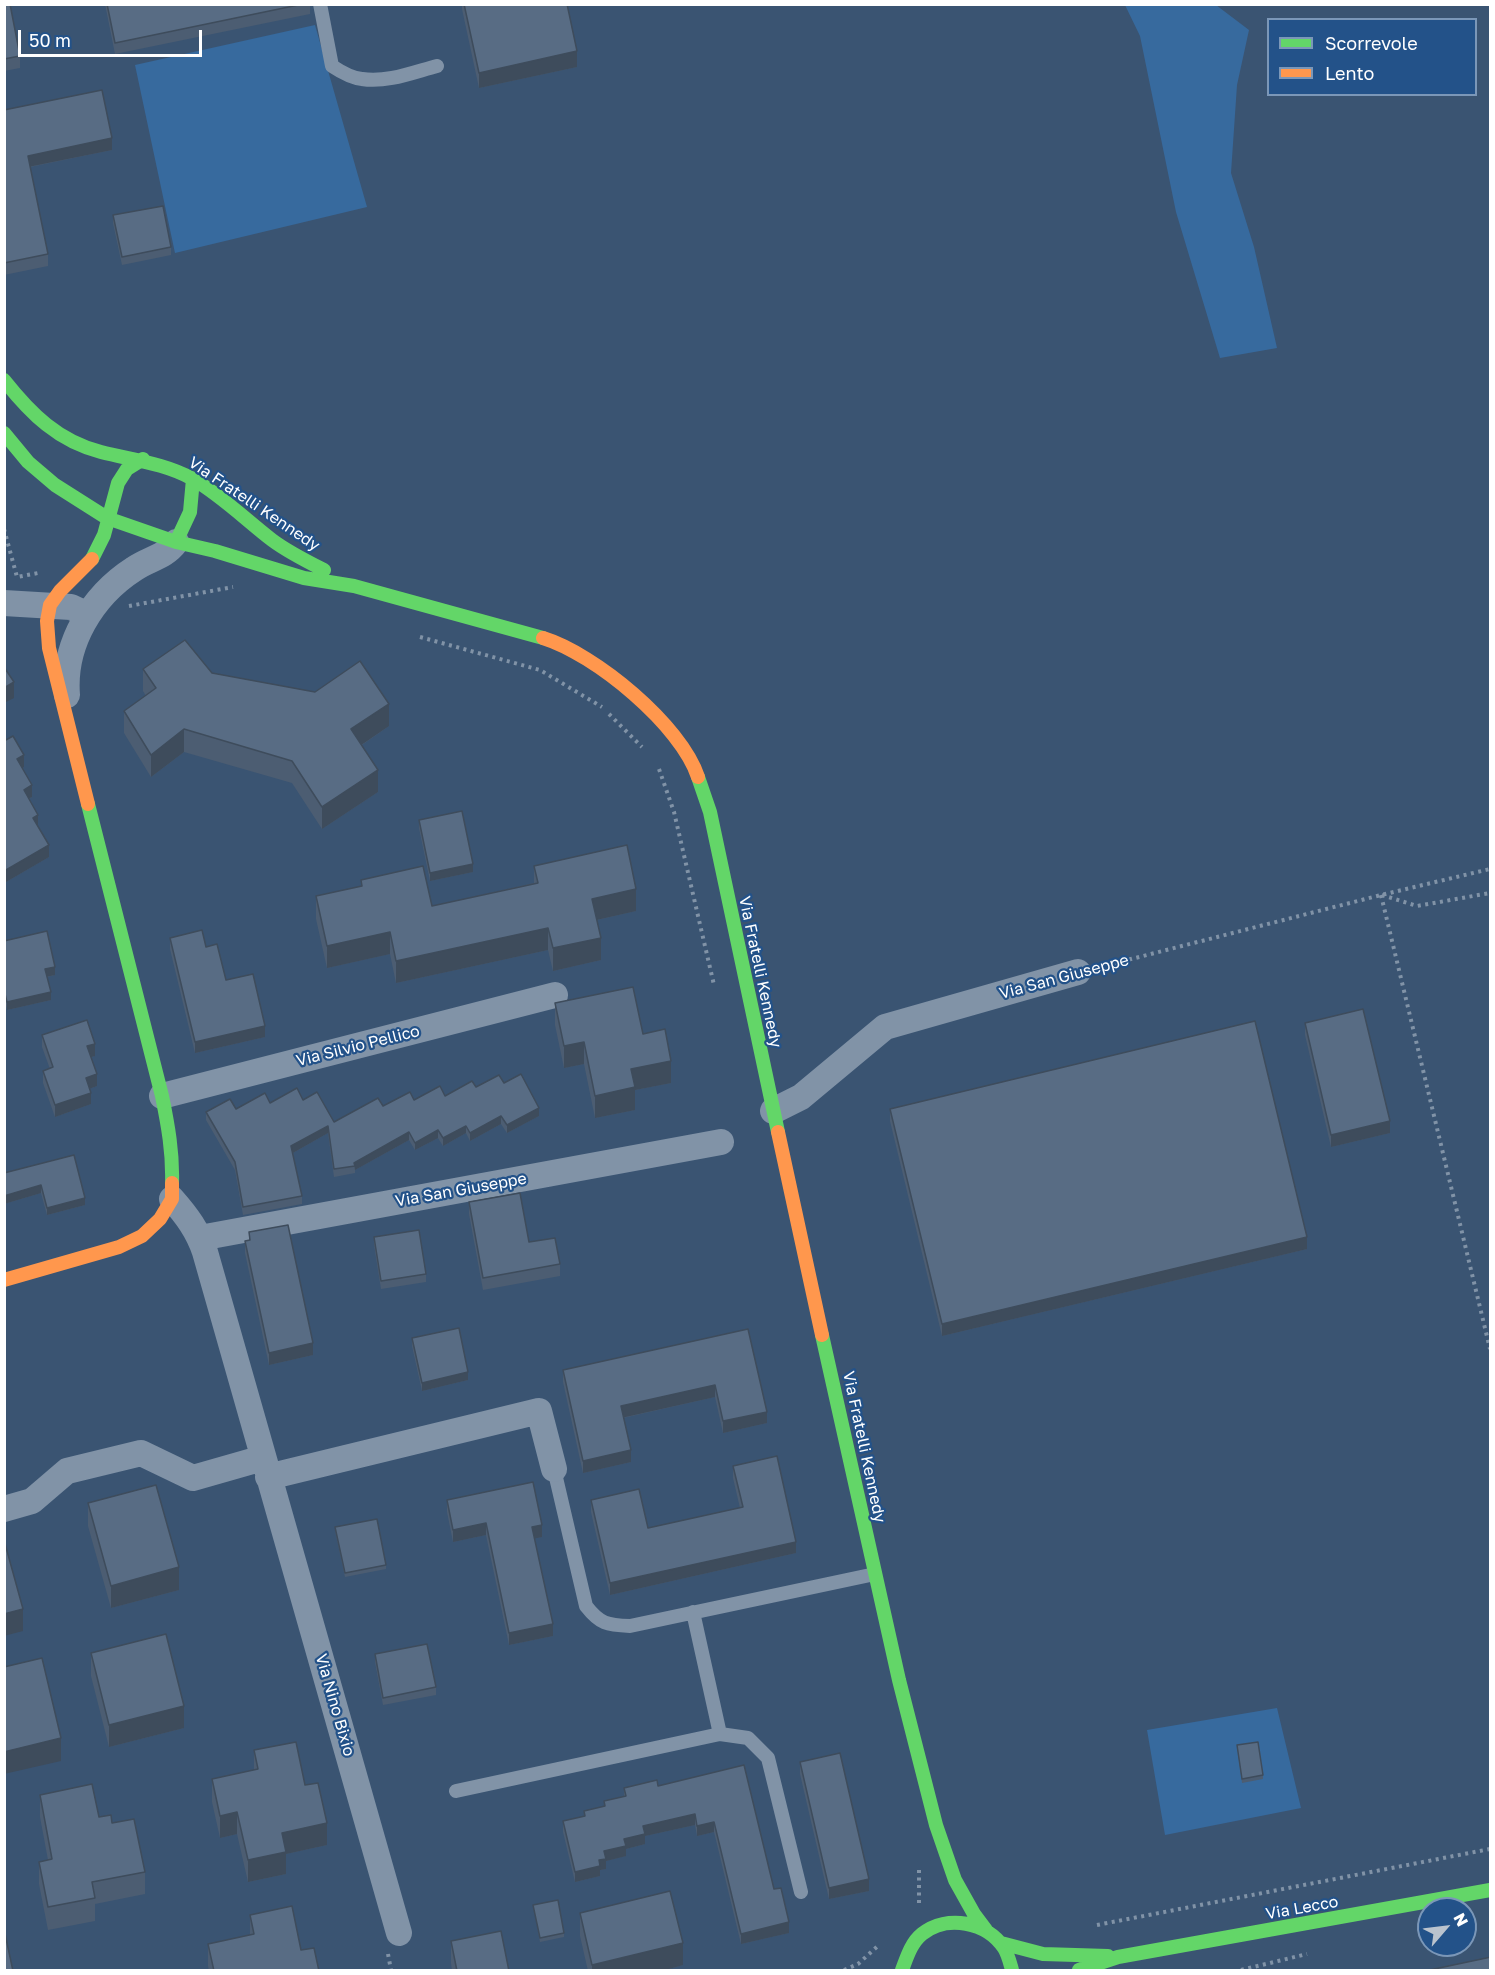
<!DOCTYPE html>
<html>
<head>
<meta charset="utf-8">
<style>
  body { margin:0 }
  #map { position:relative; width:1495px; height:1975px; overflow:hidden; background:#3a5472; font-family:"Golos Text",sans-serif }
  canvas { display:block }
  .frame { position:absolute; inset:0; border:6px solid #fff; pointer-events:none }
  .legend { position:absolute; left:1267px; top:18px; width:210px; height:78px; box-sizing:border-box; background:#235289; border:2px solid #7b97b8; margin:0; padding:8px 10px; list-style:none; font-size:18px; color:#fff }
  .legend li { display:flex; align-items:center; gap:12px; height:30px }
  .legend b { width:30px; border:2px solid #7b97b8 }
  .north { position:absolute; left:1417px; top:1897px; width:60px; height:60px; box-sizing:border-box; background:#235289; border:2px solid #7b97b8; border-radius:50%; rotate:62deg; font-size:16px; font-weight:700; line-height:24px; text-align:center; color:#fff }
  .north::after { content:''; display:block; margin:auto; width:21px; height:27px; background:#bac3ce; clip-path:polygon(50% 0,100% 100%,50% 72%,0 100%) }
  .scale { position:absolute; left:18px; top:30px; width:184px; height:27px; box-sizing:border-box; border:3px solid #fff; border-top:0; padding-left:8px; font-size:18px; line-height:21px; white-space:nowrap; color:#fff; -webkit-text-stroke:4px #235289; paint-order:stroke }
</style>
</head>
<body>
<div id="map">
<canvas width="1495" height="1975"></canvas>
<div class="frame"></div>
<ul class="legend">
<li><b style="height:8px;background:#63d668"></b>Scorrevole</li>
<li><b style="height:8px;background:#ff974d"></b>Lento</li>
</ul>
<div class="north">N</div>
<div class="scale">50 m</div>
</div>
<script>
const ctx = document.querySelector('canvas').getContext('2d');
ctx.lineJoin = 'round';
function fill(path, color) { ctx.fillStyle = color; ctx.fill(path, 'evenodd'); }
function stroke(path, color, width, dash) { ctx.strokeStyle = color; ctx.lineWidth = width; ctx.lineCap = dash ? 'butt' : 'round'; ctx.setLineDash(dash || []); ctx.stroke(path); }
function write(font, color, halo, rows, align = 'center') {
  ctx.font = font + ' "Golos Text",sans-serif'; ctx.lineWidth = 4.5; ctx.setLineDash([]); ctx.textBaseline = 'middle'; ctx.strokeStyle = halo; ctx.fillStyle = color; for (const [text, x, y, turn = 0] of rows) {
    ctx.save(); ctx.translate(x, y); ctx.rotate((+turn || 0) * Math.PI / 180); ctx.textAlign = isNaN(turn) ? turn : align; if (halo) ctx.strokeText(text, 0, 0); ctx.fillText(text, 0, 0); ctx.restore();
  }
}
const green = new Path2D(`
  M1125 5H1216L1249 30 1237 85 1231 173 1254 247 1277 348 1220 358 1176 212 1140 36Z
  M315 25 367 207 175 253 135 65Z
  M1277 1708 1301 1808 1165 1835 1147 1730Z`);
const path = new Path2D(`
  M4 529 17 577 38 573
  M129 606 233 587
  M420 637 540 670 602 707
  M609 714 642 747
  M659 769 674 812 714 985
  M1381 895 1490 1349
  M1382 895 1417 906 1490 893
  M1100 967 1381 895 1490 869
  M919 1903V1869
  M1097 1925 1490 1849
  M388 1954 391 1970
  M844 1970 858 1964 879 1945
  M1241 1970 1307 1954`);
const lane = new Path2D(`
  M320 4 332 66C341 72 351 78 362 79 387 83 414 72 437 66
  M554 1469 586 1606C600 1624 607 1625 630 1626L875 1574
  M693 1612 720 1734 748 1738 768 1758 801 1892
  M456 1791 720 1734`);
const street = new Path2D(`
  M4 603 71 607 88 615
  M67 695C63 644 92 596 134 569 150 558 164 558 176 542
  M162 1096 555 995
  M773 1111 801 1097 885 1027 1078 972
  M172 1199C187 1216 198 1231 205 1252L399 1933
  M200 1238 721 1142
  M268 1477 539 1411 554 1469
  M4 1509 32 1501 67 1471 141 1453 193 1478 263 1458`);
const fast = new Path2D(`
  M4 380C31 414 58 441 101 452 132 460 164 463 193 479 222 496 246 520 272 540 288 552 306 561 324 570
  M4 433 28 462 55 485 107 518 176 542 190 512 193 479
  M176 542 215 551 304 578 354 586 543 638
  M92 559 104 535 118 483 127 469 143 459
  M698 777 710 812 778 1132
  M88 804 162 1096C168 1125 173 1153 172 1183
  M822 1335 899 1680 936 1825 955 1880 974 1914 986 1930
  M1001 1943 1043 1954 1108 1956
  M902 1970C907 1957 911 1943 922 1934 947 1914 987 1922 1004 1948 1008 1954 1010 1963 1012 1970
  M1079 1970 1118 1957 1490 1890`);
const slow = new Path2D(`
  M543 638C595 654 681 725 698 777
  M88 804 49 648 47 621 50 605 60 591 92 559
  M778 1132 822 1335
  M4 1280 119 1247 142 1236 160 1219 172 1199V1183`);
const wall = new Path2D(`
  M4 4 20 56V68L4 71Z
  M105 4H310V14L115 54Z
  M462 4H567L577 67 479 88 462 9Z
  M4 110 112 150 30 167 48 254V266L4 275Z
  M113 215 171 247V255L122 265 113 223Z
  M143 669 212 673 389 726 362 745 378 792 322 829 292 783 184 752 151 777 124 733V711L146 696 143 691Z
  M4 741 24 767 22 768 32 797 29 799 49 857 6 882 4 880Z
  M419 820 473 872 430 881 419 828Z
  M534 866 636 911 597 920 601 960 553 971 548 950 396 983 390 954 327 968 316 919V896L361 886V880L432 906 534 883Z
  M170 938 206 947 226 980 265 1037 195 1053 170 949Z
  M4 941 55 975 47 977 51 1000 7 1010 4 998Z
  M555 1003 643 1034 671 1083 635 1090V1110L595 1118 584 1064 564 1068 555 1025Z
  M1305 1023 1390 1133 1331 1147 1305 1035Z
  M42 1035 95 1056 91 1057 97 1086 89 1089 91 1104 55 1117 43 1083V1071L50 1069 42 1047Z
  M504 1083 539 1116 507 1133 501 1124 470 1141 466 1133 443 1146 438 1138 415 1150 409 1140 355 1170V1173L334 1177 328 1133 293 1153 302 1196V1204L243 1215 235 1170 206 1120V1112L236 1109 270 1103 303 1100 334 1122 383 1106 414 1100 445 1096 476 1087Z
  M890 1109 1307 1249 942 1336 890 1121Z
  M74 1155 85 1205 47 1215 41 1193 4 1204Z
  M469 1202 560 1264V1276L483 1290 469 1214Z
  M249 1232 313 1355 269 1365 245 1253V1241L249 1240Z
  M374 1237 426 1274V1282L381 1289 374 1245Z
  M748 1329 767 1423 723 1433 715 1397 623 1418 631 1462 583 1473 563 1382V1370Z
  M412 1338 468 1380 422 1391 412 1346Z
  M733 1466 796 1553 610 1595 591 1512V1500L648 1528 740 1508 733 1478Z
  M447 1500 542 1537 535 1538 553 1636 509 1645 486 1535 453 1542 447 1512Z
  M88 1503 179 1590 111 1608 88 1526Z
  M335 1527 386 1565V1569L345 1577 335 1531Z
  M91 1653 184 1728 109 1747 91 1676Z
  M375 1654 436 1687V1695L383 1705 375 1662Z
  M1237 1745 1263 1775V1779L1242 1783Z
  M254 1750 305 1785 327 1845 286 1854V1874L248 1882 237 1834 220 1838 212 1802V1779L254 1770Z
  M800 1762 869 1891 829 1899 800 1774Z
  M744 1765 774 1889 789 1933 741 1944 714 1832 697 1836 695 1825 645 1836V1844L626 1849V1856L606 1861V1869L600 1870V1876L575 1882 563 1832V1821L584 1816V1811L604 1806V1801L624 1796V1788L658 1786Z
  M40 1795 112 1823 145 1872V1894L95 1904V1921L48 1930 39 1884V1862L48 1860 40 1817Z
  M533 1905 564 1933V1937L540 1942Z
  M580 1913 683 1965 662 1971H588L580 1936Z
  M250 1915 301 1950 319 1971H209L208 1966V1944L250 1935Z
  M451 1941 509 1971H452L451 1963Z`);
const shadedWall = new Path2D(`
  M577 51V67L479 88V73Z
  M112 138V150L28 167V156Z
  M14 682V698L4 703V688Z
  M389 704V726L351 752V729Z
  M184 729V752L151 777V755Z
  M24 755V767L17 771V759Z
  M378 770V792L322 829V807Z
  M32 785V797L24 801V790Z
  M38 815V827L33 818Z
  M49 845V857L6 882V870Z
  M473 864V872L430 881V873Z
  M636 889V911L592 921V899Z
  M548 928V950L396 983V961Z
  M390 932V954L327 968V946Z
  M601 938V960L553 971V948Z
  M55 967V975L45 977V969Z
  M51 992V1000L7 1010V1002Z
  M265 1026V1037L195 1053V1042Z
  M584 1042V1064L564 1068V1046Z
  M95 1044V1056L87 1058V1046Z
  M671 1061V1083L635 1090V1110L595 1118V1096L631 1069Z
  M97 1074V1086L86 1090V1078Z
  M91 1093V1104L55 1117V1105Z
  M539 1108V1116L507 1133V1125Z
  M501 1116V1124L470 1141V1133Z
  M1390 1121V1133L1331 1147V1135Z
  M328 1126V1133L291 1154V1146Z
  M466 1126V1133L443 1146V1138Z
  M438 1130V1138L415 1150V1143Z
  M409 1132V1140L355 1170 354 1163Z
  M41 1185V1193L4 1204V1196Z
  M85 1198V1205L47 1215V1208Z
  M1307 1237V1249L942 1336V1324Z
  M313 1343V1355L269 1365V1353Z
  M468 1372V1380L422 1391V1383Z
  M715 1385V1397L621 1418V1406Z
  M767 1412V1423L723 1433V1421Z
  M631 1450V1462L583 1473V1461Z
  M486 1523V1535L453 1542V1530Z
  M542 1525V1537L532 1539V1527Z
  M796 1542V1553L610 1595V1583Z
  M179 1567V1590L111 1608V1586Z
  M23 1609V1631L4 1636V1614Z
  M553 1624V1636L509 1645V1633Z
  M184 1706V1728L109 1747V1725Z
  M61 1738V1761L4 1774V1752Z
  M237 1812V1834L220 1838V1816Z
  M695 1814V1825L645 1836V1844L626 1849V1856L606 1861V1869L600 1870V1876L575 1882V1872L599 1860 604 1851 643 1826Z
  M714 1822V1832L697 1836V1826Z
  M327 1823V1845L286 1854V1874L248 1882V1860L282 1833Z
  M869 1879V1891L829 1899V1888Z
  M789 1922V1933L741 1944V1934Z
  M683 1943V1965L662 1971H592V1965Z`);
const building = new Path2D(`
  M4 4H10L20 56 4 59Z
  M107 4H303L115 43Z
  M464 4H567L577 51 479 73Z
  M102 90 112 138 28 156 48 254 4 263V110Z
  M163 206 171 247 122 257 113 215Z
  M185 640 212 673 315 692 360 661 389 704 351 729 378 770 322 807 292 761 184 729 151 755 124 711 156 688 143 669Z
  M4 667 14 682 4 688Z
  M13 736 24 755 17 759 32 785 24 790 38 815 33 818 49 845 6 870 4 868V741Z
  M462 811 473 864 430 873 419 820Z
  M627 845 636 889 592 899 601 938 553 948 548 928 396 961 390 932 327 946 316 896 362 886 361 880 423 866 432 906 538 883 534 866Z
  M202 930 206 947 217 944 226 980 253 974 265 1026 195 1042 170 938Z
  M47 931 55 967 45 969 51 992 7 1002 4 990V941Z
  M633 987 643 1034 665 1029 671 1061 631 1069 635 1087 595 1096 584 1042 564 1046 555 1003Z
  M1363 1009 1390 1121 1331 1135 1305 1023Z
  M87 1020 95 1044 87 1046 97 1074 86 1078 91 1093 55 1105 43 1071 53 1067 42 1035Z
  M1255 1021 1307 1237 942 1324 890 1109Z
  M521 1074 539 1108 507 1125 501 1116 470 1133 466 1126 443 1138 438 1130 415 1143 409 1132 354 1163 355 1166 334 1169 328 1126 291 1146 302 1196 243 1207 235 1162 206 1112 230 1099 236 1109 265 1093 270 1103 297 1088 303 1100 317 1092 334 1122 378 1098 383 1106 410 1092 414 1100 440 1086 445 1096 472 1081 476 1087 499 1075 504 1083Z
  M74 1155 85 1198 47 1208 41 1185 4 1196V1173Z
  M520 1193 529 1242 555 1238 560 1264 483 1278 469 1202Z
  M288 1225 313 1343 269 1353 245 1241 250 1240 249 1232Z
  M419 1230 426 1274 381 1281 374 1237Z
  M459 1328 468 1372 422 1383 412 1338Z
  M748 1329 767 1412 723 1421 715 1385 621 1406 631 1450 583 1461 563 1370Z
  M777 1456 796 1542 610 1583 591 1500 639 1489 648 1528 743 1507 733 1466Z
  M533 1482 542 1525 532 1527 553 1624 509 1633 486 1523 453 1530 447 1500Z
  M156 1485 179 1567 111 1586 88 1503Z
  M377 1519 386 1565 345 1573 335 1527Z
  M4 1540 23 1609 4 1614Z
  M166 1634 184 1706 109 1725 91 1653Z
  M427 1644 436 1687 383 1698 375 1654Z
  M42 1658 61 1738 4 1752V1667Z
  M296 1742 305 1785 318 1783 327 1823 282 1833 286 1852 248 1860 237 1812 220 1816 212 1779 258 1769 254 1750Z
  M1258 1742 1263 1775 1242 1779 1237 1745Z
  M840 1753 869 1879 829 1888 800 1762Z
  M744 1765 774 1889 781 1888 789 1922 741 1934 714 1822 697 1826 695 1814 643 1826 645 1834 624 1839 626 1846 604 1851 606 1859 599 1860 600 1866 575 1872 563 1821 585 1816 584 1811 605 1806 604 1801 626 1796 624 1788 657 1780 658 1786Z
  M92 1784 99 1817 111 1815 112 1823 134 1819 145 1872 92 1882 95 1898 48 1907 39 1862 52 1859 40 1795Z
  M670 1891 683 1943 592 1965 580 1913Z
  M558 1900 564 1933 540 1938 533 1905Z
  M292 1906 301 1950 314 1948 319 1971H214L208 1944 254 1934 250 1915Z
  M4 1929 13 1971H4Z
  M501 1931 509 1971H457L451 1941Z
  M1491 1957V1971H1425Z`);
const streetNames = [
  ["Via Fratelli Kennedy",254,504,34],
  ["Via Fratelli Kennedy",760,972,78],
  ["Via San Giuseppe",1064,977,-15],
  ["Via Silvio Pellico",358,1046,-14],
  ["Via San Giuseppe",461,1190,-10],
  ["Via Fratelli Kennedy",864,1447,78],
  ["Via Nino Bixio",335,1705,74],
  ["Via Lecco",1302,1908,-10]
];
fill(green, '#376a9e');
stroke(path, '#8193a7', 4, [3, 4.5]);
stroke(lane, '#8193a7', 14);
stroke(street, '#8193a7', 26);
stroke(fast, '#63d668', 14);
stroke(slow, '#ff974d', 14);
fill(wall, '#4c5d72');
fill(shadedWall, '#3e4c5c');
fill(building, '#586c84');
stroke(building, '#3e4c5c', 1.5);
write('16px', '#fff', '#235289', streetNames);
</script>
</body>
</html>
